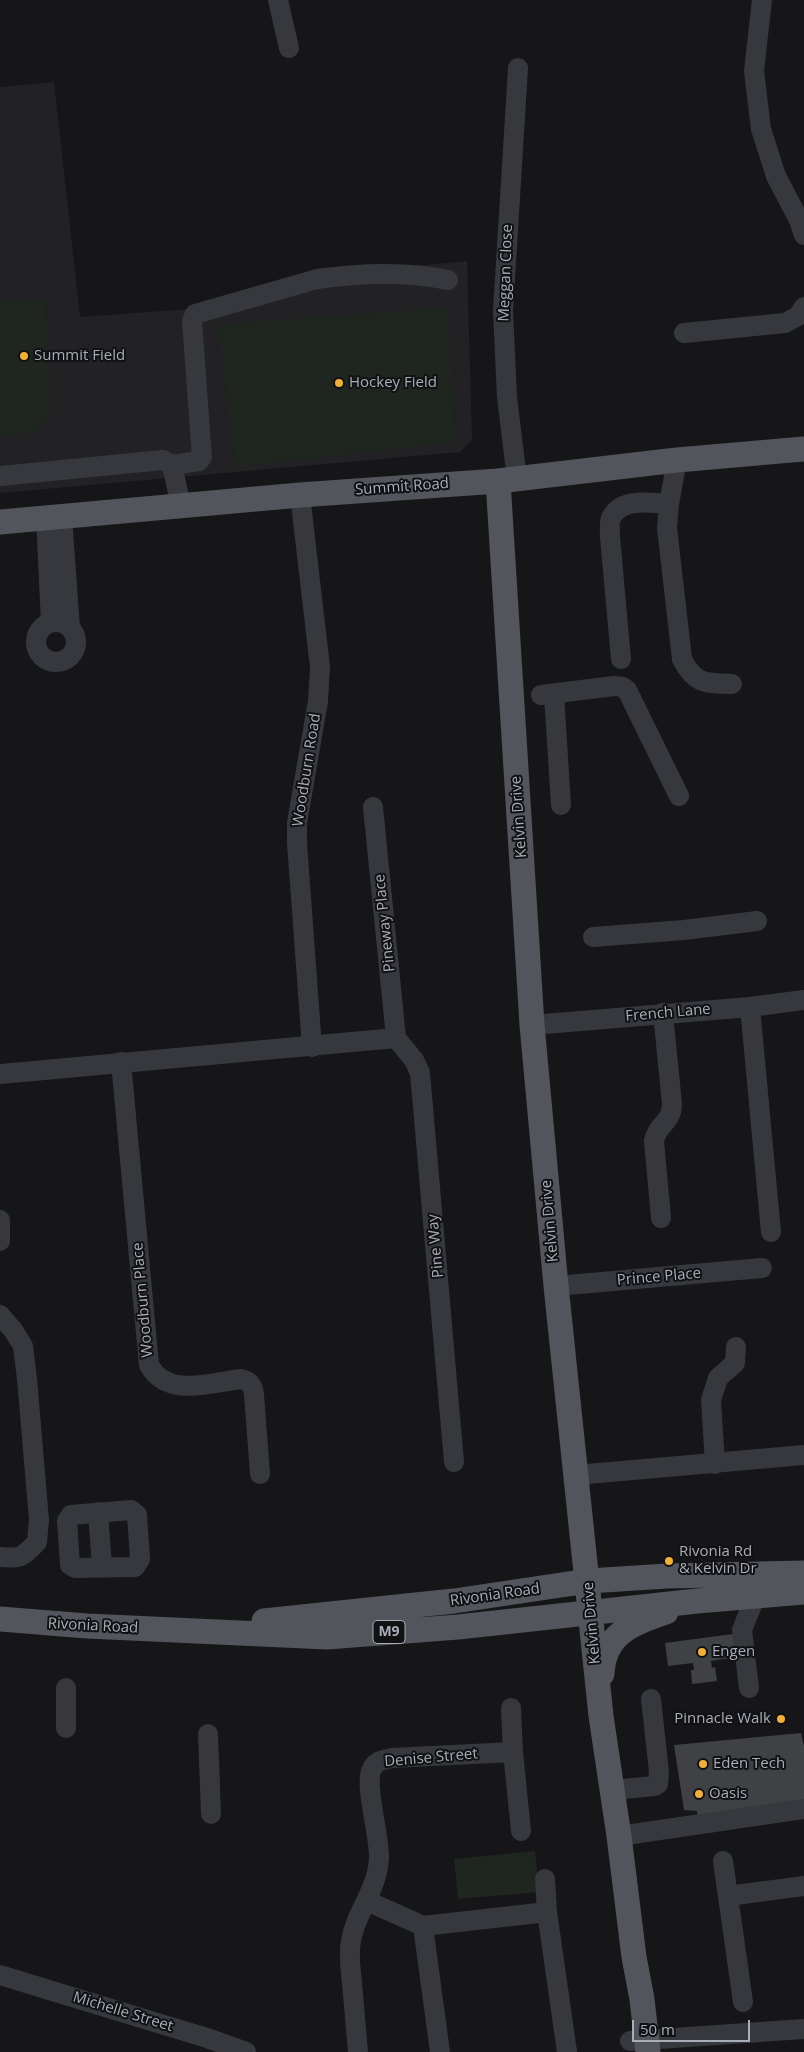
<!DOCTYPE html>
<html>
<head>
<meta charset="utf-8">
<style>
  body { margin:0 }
  #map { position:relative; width:804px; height:2052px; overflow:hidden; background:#161618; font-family:"Open Sans",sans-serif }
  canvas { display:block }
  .scale { position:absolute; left:632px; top:2020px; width:118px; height:22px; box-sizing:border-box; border:2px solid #a8adb8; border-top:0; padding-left:6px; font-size:15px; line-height:18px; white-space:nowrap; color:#a8adb8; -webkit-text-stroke:4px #111113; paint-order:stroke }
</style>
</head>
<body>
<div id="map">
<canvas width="804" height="2052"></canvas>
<div class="scale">50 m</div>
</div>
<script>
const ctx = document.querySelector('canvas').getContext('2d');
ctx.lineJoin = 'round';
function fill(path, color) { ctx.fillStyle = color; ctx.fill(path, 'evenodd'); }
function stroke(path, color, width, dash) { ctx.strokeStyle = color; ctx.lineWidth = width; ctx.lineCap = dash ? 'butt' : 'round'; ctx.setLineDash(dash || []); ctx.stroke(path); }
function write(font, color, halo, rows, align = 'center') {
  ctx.font = font + ' "Open Sans",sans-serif'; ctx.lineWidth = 4; ctx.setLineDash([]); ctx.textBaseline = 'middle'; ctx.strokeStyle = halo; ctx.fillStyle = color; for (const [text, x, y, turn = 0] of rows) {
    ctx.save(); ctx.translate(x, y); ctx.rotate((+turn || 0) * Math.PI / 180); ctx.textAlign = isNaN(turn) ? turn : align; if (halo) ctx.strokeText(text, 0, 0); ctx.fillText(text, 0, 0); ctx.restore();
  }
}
const built = new Path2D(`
  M54 82 80 317 190 309 305 276 467 261 472 440 460 452 0 493V87Z`);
const green = new Path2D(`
  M46 300 51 411 36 431 0 436V301Z
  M447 308 456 442 236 467 218 324Z
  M535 1851 539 1892 458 1899 454 1859Z`);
const building = new Path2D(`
  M733 1634 736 1657 711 1661 712 1668 715 1667 717 1681 692 1684 691 1670H694L693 1663 668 1666 665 1643Z
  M801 1733 804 1746V1805L697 1819V1811L684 1810 674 1745Z`);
const minor = new Path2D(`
  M278 0 289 48
  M762 0 754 71 761 129 776 176 799 220 804 235
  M684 333 785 323 798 316 804 307
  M677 460 669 504 667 528 682 659C695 685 706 683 732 684
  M172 465 199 461 202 457 192 321 195 314 317 279C360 273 406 271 448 280
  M0 476 163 460 172 465 181 506
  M517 479 507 397 503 311 518 68
  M300 495 320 667 318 701 297 823V843L312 1047
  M62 517 70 628
  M46 518 51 623
  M36 642a20 20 0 1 1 40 0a20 20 0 1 1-40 0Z
  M621 659 610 537C610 532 609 523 611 518 621 497 651 503 669 504
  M554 694 561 805
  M541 695 614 686 623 687 627 690 679 796
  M373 807 396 1038
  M593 937 684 930 757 921
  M750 1007 771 1232
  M532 1025 750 1007 804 1000
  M396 1038 414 1060 420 1073 454 1462
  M121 1062 149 1365C167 1398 210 1383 241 1379 250 1381 253 1385 254 1395L260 1474
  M0 1074 396 1038
  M661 1218 654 1141C657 1124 672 1123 672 1104L663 1013
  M0 1220V1241
  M556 1286 762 1268
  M0 1315 13 1330 23 1346 27 1379 39 1520 37 1542C22 1557 22 1559 0 1557
  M715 1464 711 1400 718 1378 735 1363 736 1347
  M576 1475 804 1455
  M131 1510 137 1515 140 1559 135 1567 75 1568 70 1565 67 1521 71 1515Z
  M98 1512 102 1567
  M66 1688V1728
  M749 1688 742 1630 755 1597
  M511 1708 513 1752 521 1831
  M208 1734 211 1814
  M612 1790 655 1786 658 1784 659 1772 651 1699
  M619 1836 804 1809
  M723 1861 743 2002
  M545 1879 547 1912 567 2052
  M728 1896 804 1886
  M367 1901 423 1926 547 1912
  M423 1926 440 2052
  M0 1975 207 2038 246 2052
  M630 2041 804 2029
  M358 2052C356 2029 354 2006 352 1983 351 1970 348 1955 351 1941 355 1913 377 1891 379 1859 380 1836 365 1789 371 1771 374 1761 383 1760 392 1758L513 1752`);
const major = new Path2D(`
  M498 481 532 1025 556 1286 601 1716 619 1836 634 1957 642 1999 648 2052
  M0 522 300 495 498 481 677 460 804 449
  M0 1619 87 1626 327 1637 458 1627 697 1601 804 1592
  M264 1621 454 1601 588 1581 667 1576 804 1573
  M602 1674C604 1633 632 1624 666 1612`);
const markers = [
  [24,356,5,"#f2b134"],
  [339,383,5,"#f2b134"],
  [669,1561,5,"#f2b134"],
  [702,1652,5,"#f2b134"],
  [781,1719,5,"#f2b134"],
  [703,1764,5,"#f2b134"],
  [699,1794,5,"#f2b134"]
];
const shields = [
  [389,1632,32]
];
const shieldNames = [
  ["M9",389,1632]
];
const streetNames = [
  ["Meggan Close",506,273,-88],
  ["Summit Road",402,487,-4],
  ["Woodburn Road",307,770,-81],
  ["Kelvin Drive",519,817,-94],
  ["Pineway Place",385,923,-96],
  ["French Lane",668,1013,-5],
  ["Kelvin Drive",550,1221,-95],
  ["Pine Way",436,1246,-95],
  ["Prince Place",659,1277,-5],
  ["Woodburn Place",143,1300,-95],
  ["Rivonia Road",495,1595,-8],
  ["Kelvin Drive",592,1623,-95],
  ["Rivonia Road",93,1626,3],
  ["Denise Street",431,1758,-5],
  ["Michelle Street",123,2012,17]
];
const poiNames = [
  ["Summit Field",34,356],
  ["Hockey Field",349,383],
  ["Rivonia Rd",679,1552],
  ["& Kelvin Dr",679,1569],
  ["Engen",712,1652],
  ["Pinnacle Walk",771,1719,"right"],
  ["Eden Tech",713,1764],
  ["Oasis",709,1794]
];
fill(built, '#222225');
fill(green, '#1e261f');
fill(building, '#404145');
stroke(minor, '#37383d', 20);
stroke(major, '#53555c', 25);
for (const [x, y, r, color] of markers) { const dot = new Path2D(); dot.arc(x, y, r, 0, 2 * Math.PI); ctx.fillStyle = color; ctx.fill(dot); stroke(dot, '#111113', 2); }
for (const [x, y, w] of shields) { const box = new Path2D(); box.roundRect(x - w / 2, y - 11.5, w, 23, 4); ctx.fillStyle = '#111113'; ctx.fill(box); stroke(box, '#a8adb8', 1); }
write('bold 14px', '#a8adb8', null, shieldNames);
write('15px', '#a8adb8', '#111113', streetNames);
write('15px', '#a8adb8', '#111113', poiNames, 'left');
</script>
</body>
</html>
